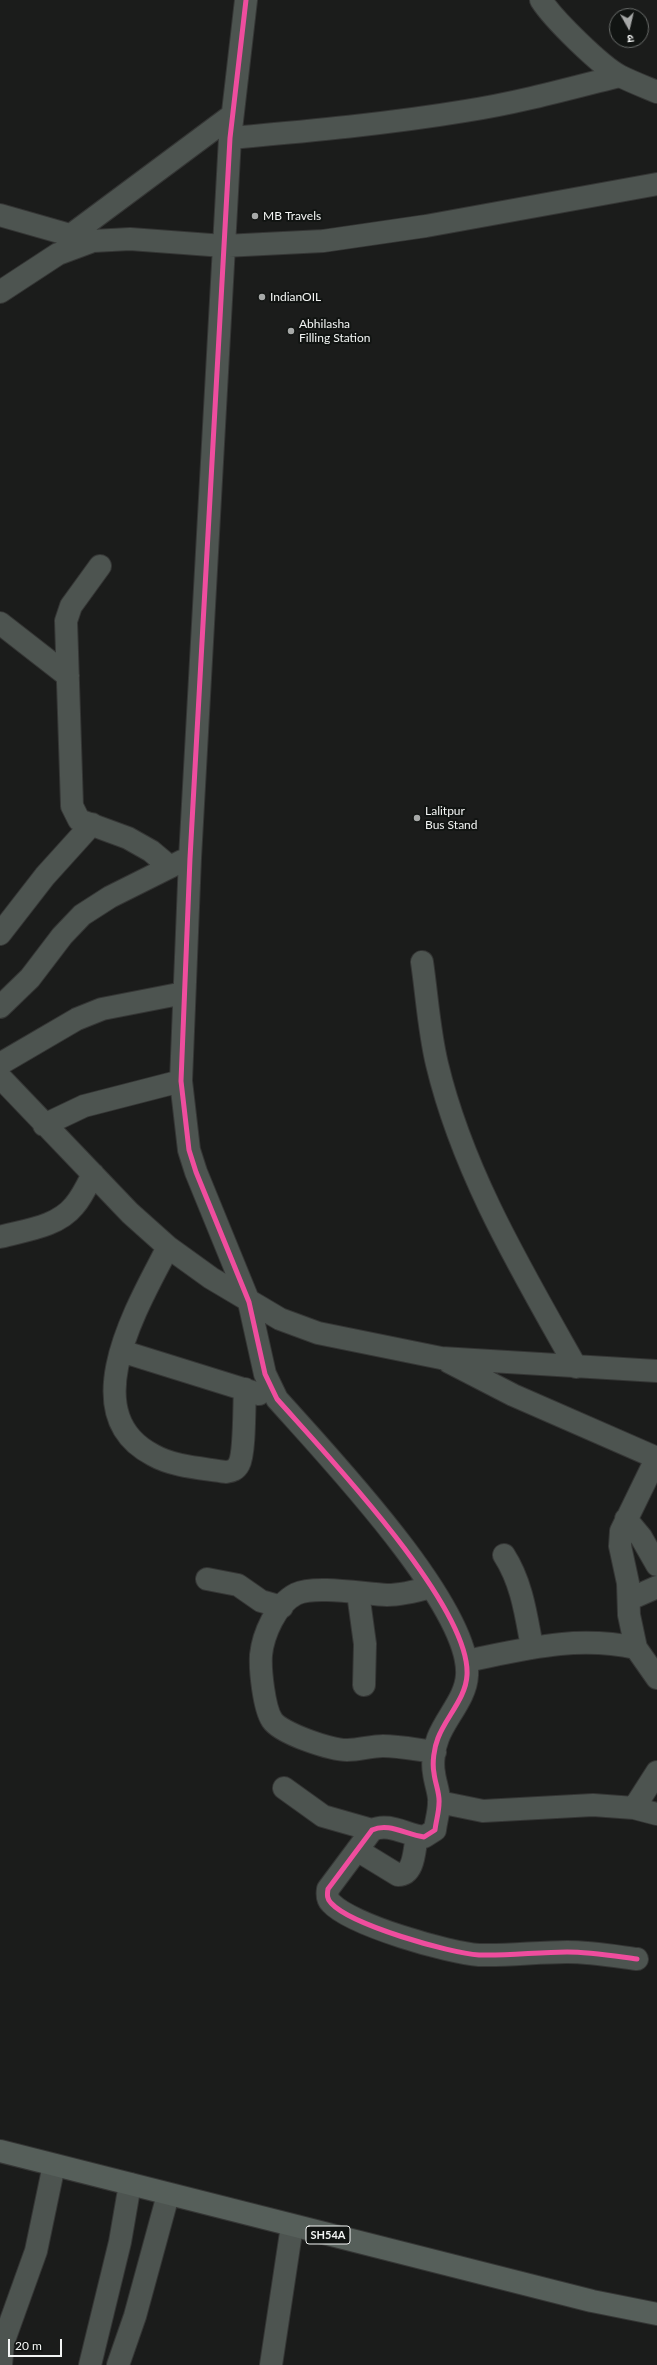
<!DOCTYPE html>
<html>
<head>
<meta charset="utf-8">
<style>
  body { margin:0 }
  #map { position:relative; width:657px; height:2365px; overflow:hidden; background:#1b1c1b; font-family:Lato,"Noto Sans Devanagari",sans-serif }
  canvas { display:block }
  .north { position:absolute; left:609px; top:8px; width:40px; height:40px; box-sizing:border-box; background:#111412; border:1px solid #6b6e6c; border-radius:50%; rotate:172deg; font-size:11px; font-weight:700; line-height:16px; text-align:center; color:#f3f5f4 }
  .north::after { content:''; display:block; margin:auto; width:14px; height:18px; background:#a7a9a8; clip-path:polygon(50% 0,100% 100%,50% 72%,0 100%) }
  .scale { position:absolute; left:8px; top:2339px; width:54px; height:18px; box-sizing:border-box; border:2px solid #f3f5f4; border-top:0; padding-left:5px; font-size:12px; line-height:14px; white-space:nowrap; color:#f3f5f4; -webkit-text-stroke:3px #111412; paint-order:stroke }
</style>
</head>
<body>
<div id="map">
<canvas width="657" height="2365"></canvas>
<div class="north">उ</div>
<div class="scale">20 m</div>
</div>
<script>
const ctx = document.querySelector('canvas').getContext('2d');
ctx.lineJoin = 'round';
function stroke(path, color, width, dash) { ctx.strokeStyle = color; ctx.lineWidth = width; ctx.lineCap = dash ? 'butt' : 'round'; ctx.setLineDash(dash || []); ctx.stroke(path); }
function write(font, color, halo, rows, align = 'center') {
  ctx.font = font + ' Lato,sans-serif'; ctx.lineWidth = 4; ctx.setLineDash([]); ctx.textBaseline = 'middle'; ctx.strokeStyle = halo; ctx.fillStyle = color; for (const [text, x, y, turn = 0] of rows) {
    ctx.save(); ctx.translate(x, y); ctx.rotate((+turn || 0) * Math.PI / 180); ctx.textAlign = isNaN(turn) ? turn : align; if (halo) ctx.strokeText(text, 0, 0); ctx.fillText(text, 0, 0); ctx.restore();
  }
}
const minor = new Path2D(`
  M246 0 230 138 190 858 181 1081 189 1150 196 1172 249 1302 265 1374 277 1399C324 1452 471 1606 467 1675 466 1698 446 1717 438 1738 434 1748 432 1763 434 1773 435 1783 440 1794 439 1803 439 1812 436 1821 435 1830L424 1837C406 1835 389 1822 372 1830L328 1889C327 1895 327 1899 331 1903 351 1925 449 1953 479 1955 508 1956 538 1952 567 1952 590 1952 614 1956 637 1959
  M541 0C553 19 601 66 620 76 632 82 645 87 657 92
  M230 138C308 131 387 124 465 111 517 103 568 89 619 76
  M0 215 84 239
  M71 235 231 116
  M0 292 58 254 93 241 130 239 224 246 323 241 426 226 657 184
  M100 566 71 606 66 621 72 806 79 820 128 838 151 851 170 867
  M0 623 68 676
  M0 934 45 876 92 824
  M422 962C427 996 429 1031 437 1064 463 1173 522 1271 576 1367
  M0 1007 30 978 62 936 82 915 110 897 182 861
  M0 1064 77 1019 102 1009 184 993
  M0 1077 130 1213 168 1247 211 1278 280 1319 318 1333 441 1358 657 1371
  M44 1125 84 1106 181 1081
  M0 1237C25 1230 57 1227 74 1206 82 1197 88 1184 93 1174
  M168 1247C140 1302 72 1413 153 1455 174 1467 202 1468 226 1472 232 1471 236 1470 239 1464 245 1453 244 1404 245 1389
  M121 1351 259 1394
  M449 1362 513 1395 657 1458
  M626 1519 641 1537 657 1565
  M504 1555C522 1583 526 1615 532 1647
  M207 1579 238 1585 261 1601 282 1607
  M431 1587C417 1591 402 1595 387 1595 364 1594 315 1585 296 1594 276 1604 263 1635 261 1655 260 1670 264 1708 272 1720 281 1734 332 1750 347 1750 360 1750 371 1746 383 1746 400 1746 418 1750 435 1752
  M358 1593 365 1644 364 1685
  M630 1599 657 1587
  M636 1648 629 1615 628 1583 620 1546 621 1531 657 1457
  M466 1661C525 1649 576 1635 636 1648L657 1678
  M284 1788 323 1816 372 1830
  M439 1802 483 1811 593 1805 634 1808 657 1814
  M634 1808 657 1772
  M357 1850 398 1875C415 1875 414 1849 417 1836
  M1 2365 3 2343 36 2251 54 2165
  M90 2365 120 2242 130 2184
  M118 2365 135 2316 168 2195
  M271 2365 292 2226`);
const major = new Path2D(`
  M0 2151 592 2301 657 2314`);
const cycleway = new Path2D(`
  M246 0 230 138 190 858 181 1081 189 1150 196 1172 249 1302 265 1374 277 1399C324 1452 471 1606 467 1675 466 1698 446 1717 438 1738 434 1748 432 1763 434 1773 435 1783 440 1794 439 1803 439 1812 436 1821 435 1830L424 1837C406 1835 389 1822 372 1830L328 1889C327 1895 327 1899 331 1903 351 1925 449 1953 479 1955 508 1956 538 1952 567 1952 590 1952 614 1956 637 1959`);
const markers = [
  [255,216,4,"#a7a9a8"],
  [262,297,4,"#a7a9a8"],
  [291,331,4,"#a7a9a8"],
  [417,818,4,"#a7a9a8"]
];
const shields = [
  [328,2235,44]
];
const shieldNames = [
  ["SH54A",328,2235]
];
const poiNames = [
  ["MB Travels",263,216],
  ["IndianOIL",270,297],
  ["Abhilasha",299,324],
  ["Filling Station",299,338],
  ["Lalitpur",425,811],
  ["Bus Stand",425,825]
];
stroke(minor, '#353635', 24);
stroke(major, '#353635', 24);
stroke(minor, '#4d5450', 22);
stroke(major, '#565f5a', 22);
stroke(cycleway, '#ef4d9e', 5);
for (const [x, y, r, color] of markers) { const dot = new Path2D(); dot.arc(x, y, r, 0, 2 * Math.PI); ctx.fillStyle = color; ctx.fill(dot); stroke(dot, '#111412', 1.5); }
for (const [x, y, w] of shields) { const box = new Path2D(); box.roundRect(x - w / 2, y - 9, w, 18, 3); ctx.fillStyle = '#111412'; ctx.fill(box); stroke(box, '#f3f5f4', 1); }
write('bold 11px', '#f3f5f4', null, shieldNames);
write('12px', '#f3f5f4', '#111412', poiNames, 'left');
</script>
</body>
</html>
